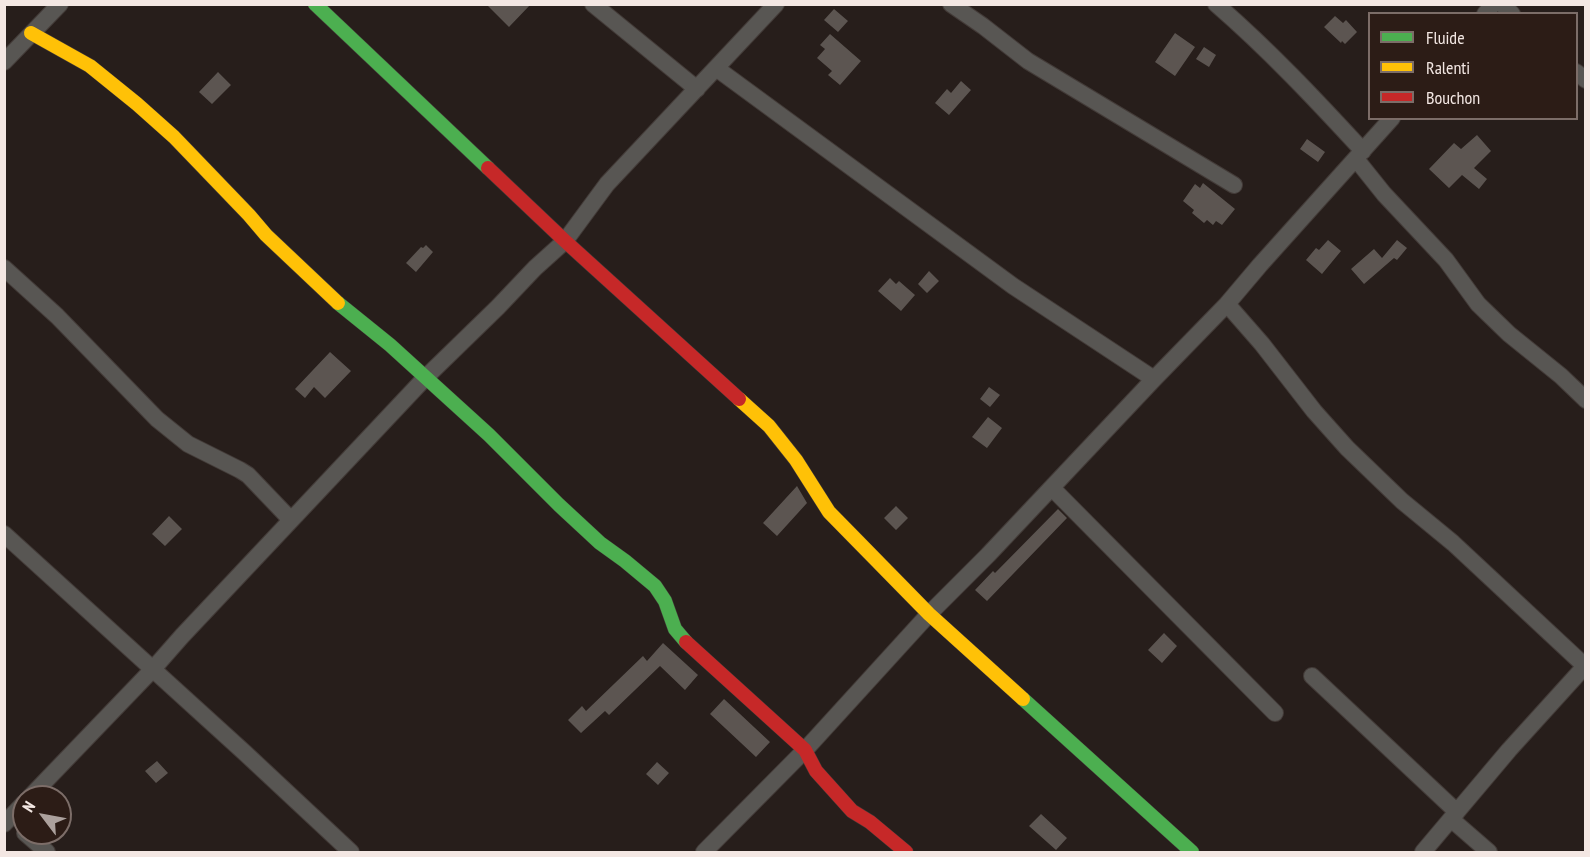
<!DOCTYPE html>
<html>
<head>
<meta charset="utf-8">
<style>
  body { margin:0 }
  #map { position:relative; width:1590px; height:857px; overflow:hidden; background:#271e1b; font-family:"PT Sans Narrow",sans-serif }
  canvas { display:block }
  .frame { position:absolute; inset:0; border:6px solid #f3e7e3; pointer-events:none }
  .legend { position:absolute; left:1368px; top:12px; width:210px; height:108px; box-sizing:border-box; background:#2c1c16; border:2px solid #7c6d68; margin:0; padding:8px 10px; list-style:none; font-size:18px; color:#f3e7e3 }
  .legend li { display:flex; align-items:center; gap:12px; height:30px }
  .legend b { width:30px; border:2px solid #7c6d68 }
  .north { position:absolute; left:12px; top:785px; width:60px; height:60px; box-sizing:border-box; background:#2c1c16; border:2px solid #7c6d68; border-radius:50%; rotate:302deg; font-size:16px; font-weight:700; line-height:24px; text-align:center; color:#f3e7e3 }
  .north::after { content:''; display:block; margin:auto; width:21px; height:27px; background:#aca19d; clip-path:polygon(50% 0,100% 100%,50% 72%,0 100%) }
</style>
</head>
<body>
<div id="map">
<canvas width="1590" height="857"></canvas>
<div class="frame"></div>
<ul class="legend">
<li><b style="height:8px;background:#4caf50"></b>Fluide</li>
<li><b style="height:8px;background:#ffc107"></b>Ralenti</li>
<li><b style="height:8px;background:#c62828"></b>Bouchon</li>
</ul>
<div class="north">N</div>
</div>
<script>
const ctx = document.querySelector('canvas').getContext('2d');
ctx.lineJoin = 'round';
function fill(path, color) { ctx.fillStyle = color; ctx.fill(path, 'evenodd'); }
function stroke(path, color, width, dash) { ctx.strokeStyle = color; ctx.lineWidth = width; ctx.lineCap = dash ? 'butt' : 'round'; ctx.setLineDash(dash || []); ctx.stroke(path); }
const building = new Path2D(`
  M486 4H531L509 27Z
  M834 9 848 21 838 32 824 20Z
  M1335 16 1343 23 1346 20 1357 32 1345 44 1342 41 1341 43 1324 27Z
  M1175 33 1195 47 1175 76 1155 62Z
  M830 34 861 61 840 85 828 75 832 71 817 58 825 49 820 45Z
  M1204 47 1216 55 1209 67 1196 59Z
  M218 72 231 85 212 104 199 92Z
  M961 81 971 90 949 115 935 103 947 89 951 93Z
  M1477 135 1491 151 1474 168 1487 179 1479 189 1462 175 1449 188 1429 169 1454 143 1461 149Z
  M1307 139 1325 152 1318 162 1300 149Z
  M1203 183 1235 209 1222 225 1216 221 1213 225 1207 220 1204 223 1192 213 1194 210 1183 201 1195 184 1200 188Z
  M1328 240 1341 251 1322 274 1306 260 1316 248 1319 250Z
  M1397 240 1407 248 1397 260 1394 258 1364 284 1351 269 1374 249 1382 258Z
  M426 245 433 252 416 272 406 263 421 247 423 248Z
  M929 271 939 281 927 293 918 284Z
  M890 278 896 284 899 281 915 295 901 311 878 291Z
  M330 352 351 371 325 398 314 387 305 398 295 389Z
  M989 387 1000 395 990 407 980 399Z
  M988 417 1002 428 987 448 972 437Z
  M797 486 807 503 777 536 763 523Z
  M896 506 908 518 896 530 884 518Z
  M1058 509 1067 518 987 601 975 590 993 571 995 573Z
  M169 516 182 529 165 546 152 534Z
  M1164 633 1177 646 1162 663 1148 650Z
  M663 643 698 675 685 690 660 666 609 715 605 711 581 733 568 720 582 706 586 711 643 656 647 661Z
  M724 699 770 742 756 757 710 714Z
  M157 761 168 773 156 783 145 771Z
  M657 762 669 773 658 785 646 774Z
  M1041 814 1067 838 1056 850 1029 826Z`);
const street = new Path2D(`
  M593 4 697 89
  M951 4 983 26 1028 61 1234 185
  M1216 4C1269 50 1316 100 1363 151
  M1502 4 1512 14
  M1485 14 1493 4
  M4 62 60 4
  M716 68 1013 286 1154 379
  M1576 72 1586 80
  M1356 159 1384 194 1446 260 1478 304 1509 334 1561 376 1586 400
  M4 268 57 316 157 419 188 444 240 470 248 475 291 520
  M1227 304 1262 344 1314 411 1347 448 1402 501 1453 543 1586 667
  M1052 488 1275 713
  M4 534 245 753 351 852
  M1312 676 1457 812
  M30 797 153 669 182 636 425 378 498 307 535 268 565 241 607 184 776 4
  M1451 819 1489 852
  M4 824 24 803
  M25 833 47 852
  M704 852 805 750 929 614 988 555 1154 379 1227 304 1260 265 1392 118
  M1423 852 1509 750 1586 665`);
const fast = new Path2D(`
  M315 4 488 168
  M338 303 390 345 489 435 559 505 600 543 625 561 655 586 665 601 675 629 686 642
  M1023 699 1192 852`);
const slow = new Path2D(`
  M31 33 90 66 137 104 174 137 249 215 266 235 338 303
  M739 399 769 426 796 460 829 512 929 614 1023 699`);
const jam = new Path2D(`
  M488 168 565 241 739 399
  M686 642 805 750 816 771 852 811 870 822 906 852`);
fill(building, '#5c5551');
stroke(street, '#433b38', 18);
stroke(fast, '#433b38', 15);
stroke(slow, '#433b38', 15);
stroke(jam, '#433b38', 15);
stroke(street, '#585653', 16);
stroke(fast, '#4caf50', 14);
stroke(slow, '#ffc107', 14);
stroke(jam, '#c62828', 14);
</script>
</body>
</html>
